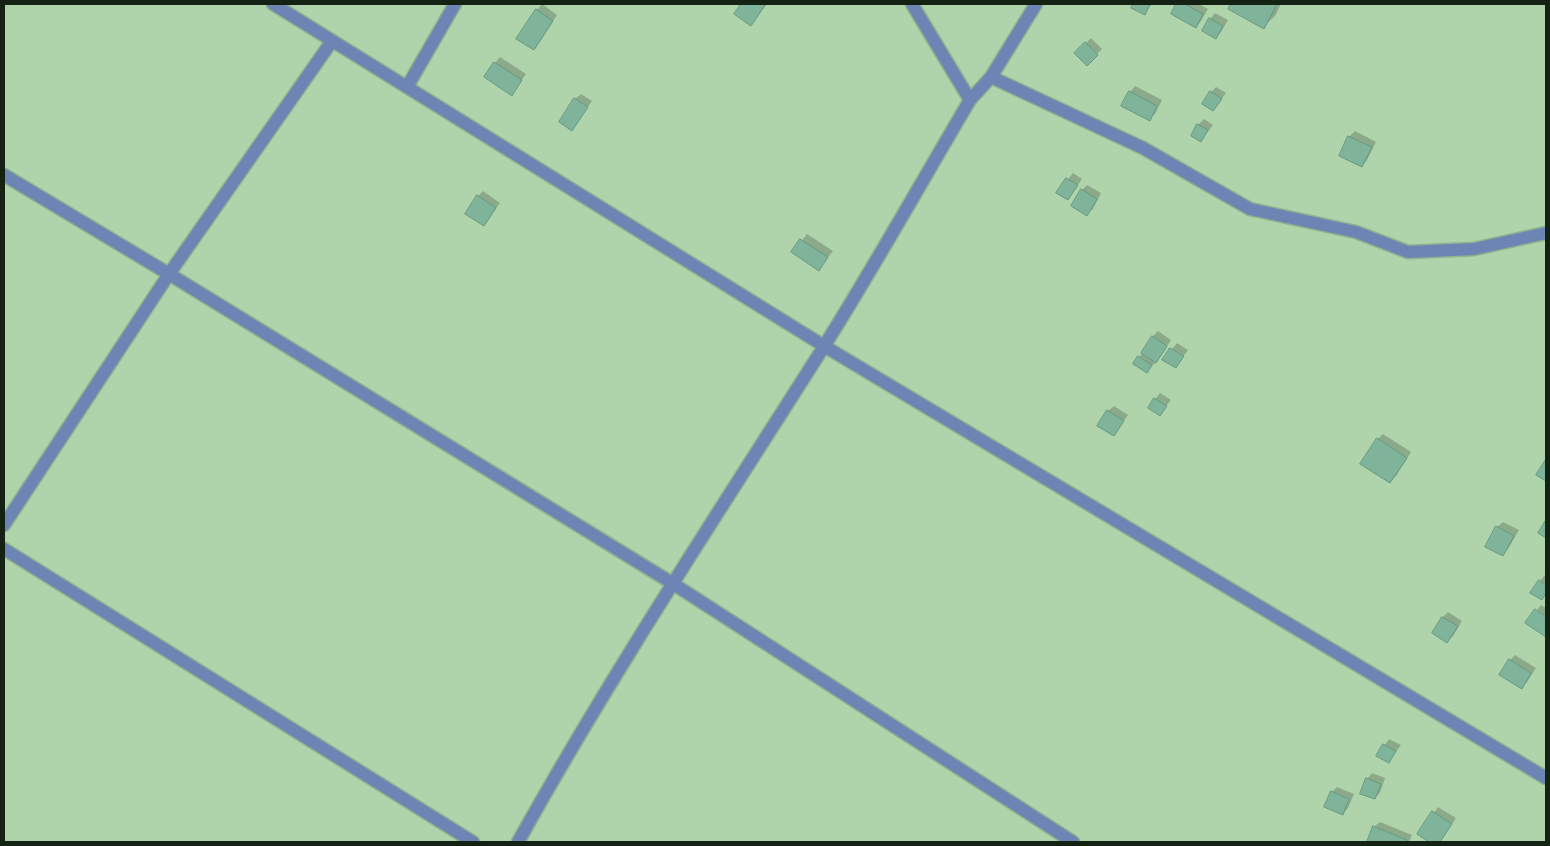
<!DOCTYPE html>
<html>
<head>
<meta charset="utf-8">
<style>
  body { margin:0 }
  #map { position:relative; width:1550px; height:846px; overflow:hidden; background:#afd4ac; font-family:"Sofia Sans Condensed",sans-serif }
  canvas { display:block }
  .frame { position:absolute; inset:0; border:5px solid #142214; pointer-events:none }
</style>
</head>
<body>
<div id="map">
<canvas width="1550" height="846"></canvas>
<div class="frame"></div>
</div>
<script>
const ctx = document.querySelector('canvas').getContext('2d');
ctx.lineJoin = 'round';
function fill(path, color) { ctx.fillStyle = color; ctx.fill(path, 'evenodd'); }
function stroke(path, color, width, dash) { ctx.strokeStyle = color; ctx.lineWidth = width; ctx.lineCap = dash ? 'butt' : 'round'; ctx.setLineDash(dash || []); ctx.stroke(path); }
const shadow = new Path2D(`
  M542 4 557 15 539 43 533 49 537 10Z
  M742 4H767L751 24 736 14Z
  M1134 4H1152L1144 14 1133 8Z
  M1177 4H1199L1208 9 1201 21 1196 27 1172 13Z
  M1233 4H1281L1275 16 1263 27 1230 9Z
  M1215 13 1228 20 1221 32 1216 37 1210 19Z
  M1091 38 1102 49 1087 64 1076 53Z
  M500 57 526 74 512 94 495 63Z
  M1135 86 1162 100 1155 114 1150 119 1130 92Z
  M1216 87 1226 93 1213 110 1211 92Z
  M581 94 592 101 572 130 575 99Z
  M1204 119 1213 125 1201 141 1192 136 1198 125Z
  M1355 131 1376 142 1367 160 1362 166 1349 137Z
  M1073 173 1082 179 1068 199 1058 192Z
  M1087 185 1101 193 1093 209 1087 214 1082 190Z
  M483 191 500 203 484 225 478 196Z
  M807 234 833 251 819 269 793 252Z
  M1158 331 1171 340 1161 356 1147 372 1135 364 1153 336Z
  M1177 343 1188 350 1176 367 1164 359Z
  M1160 393 1171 400 1160 414 1155 399Z
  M1114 406 1128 415 1114 435 1108 411Z
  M1383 434 1411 452 1396 476 1390 481 1378 439Z
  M1503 522 1519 530 1508 549 1503 555 1497 527Z
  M1545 575 1546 594 1542 598 1540 581Z
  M1541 605 1546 608V635L1527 623Z
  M1448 612 1462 621 1453 636 1447 642 1433 633 1443 617Z
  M1515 655 1536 668 1527 682 1522 687 1510 660Z
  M1389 739 1401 745 1389 761 1378 755Z
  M1372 773 1385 778 1380 793 1375 798 1367 779Z
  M1337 787 1354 794 1348 808 1343 813 1332 792Z
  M1438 807 1456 818 1440 842H1432L1419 834Z
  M1380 822 1412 835 1409 842H1368L1374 827Z`);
const building = new Path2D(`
  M741 4H766L751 26 734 14Z
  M1133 4H1150L1145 15 1131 8Z
  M1176 4H1185L1203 14 1196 28 1171 14Z
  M1231 4H1277L1264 29 1228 9Z
  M536 9 553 21 534 50 516 39Z
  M1209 18 1223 26 1216 39 1202 31Z
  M1085 42 1098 55 1087 66 1074 53Z
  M494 62 522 80 512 96 484 77Z
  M1129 91 1157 106 1150 121 1121 106Z
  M1210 91 1222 99 1213 111 1202 104Z
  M574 98 588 107 572 131 559 122Z
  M1197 124 1208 130 1201 142 1191 136Z
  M1348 136 1372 147 1362 167 1339 156Z
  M1066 178 1078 185 1068 200 1056 193Z
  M1081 189 1097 199 1087 216 1071 206Z
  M477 195 496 208 484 226 465 214Z
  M800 239 828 257 819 271 791 252Z
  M1152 336 1167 346 1156 363 1141 353Z
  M1170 348 1184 356 1176 368 1162 360Z
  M1138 356 1152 365 1147 373 1133 364Z
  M1154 398 1167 406 1160 416 1148 408Z
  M1107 410 1124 421 1114 436 1097 426Z
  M1377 438 1407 458 1390 483 1360 464Z
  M1546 459V481L1536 475Z
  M1546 520V538L1538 533Z
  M1496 526 1514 536 1503 556 1485 547Z
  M1539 580 1546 585V593L1542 600 1530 593Z
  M1535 609 1546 617V637L1525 623Z
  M1442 617 1458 626 1447 643 1432 633Z
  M1509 659 1531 673 1522 689 1499 675Z
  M1383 744 1396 751 1389 763 1376 756Z
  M1366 778 1381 784 1375 799 1360 794Z
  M1331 791 1349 799 1343 815 1324 807Z
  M1432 811 1452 824 1440 842H1429L1417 834Z
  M1373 826 1407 840V842H1367Z`);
const street = new Path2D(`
  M273 4 824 346 1546 778
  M912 4 970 100
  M991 77 1143 148 1250 209 1356 232 1408 252 1474 249 1546 233
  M407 87 455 4
  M4 175 169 274 672 583 1073 842
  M4 525 169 274 332 41
  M4 549 473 842
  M518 842C612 673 719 512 823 348 874 267 921 183 970 100L991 77 1036 4`);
fill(shadow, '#0003');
fill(building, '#7fb49b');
stroke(building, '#659980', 1);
stroke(street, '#90b08e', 15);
stroke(street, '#6c85b4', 12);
</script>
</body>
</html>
